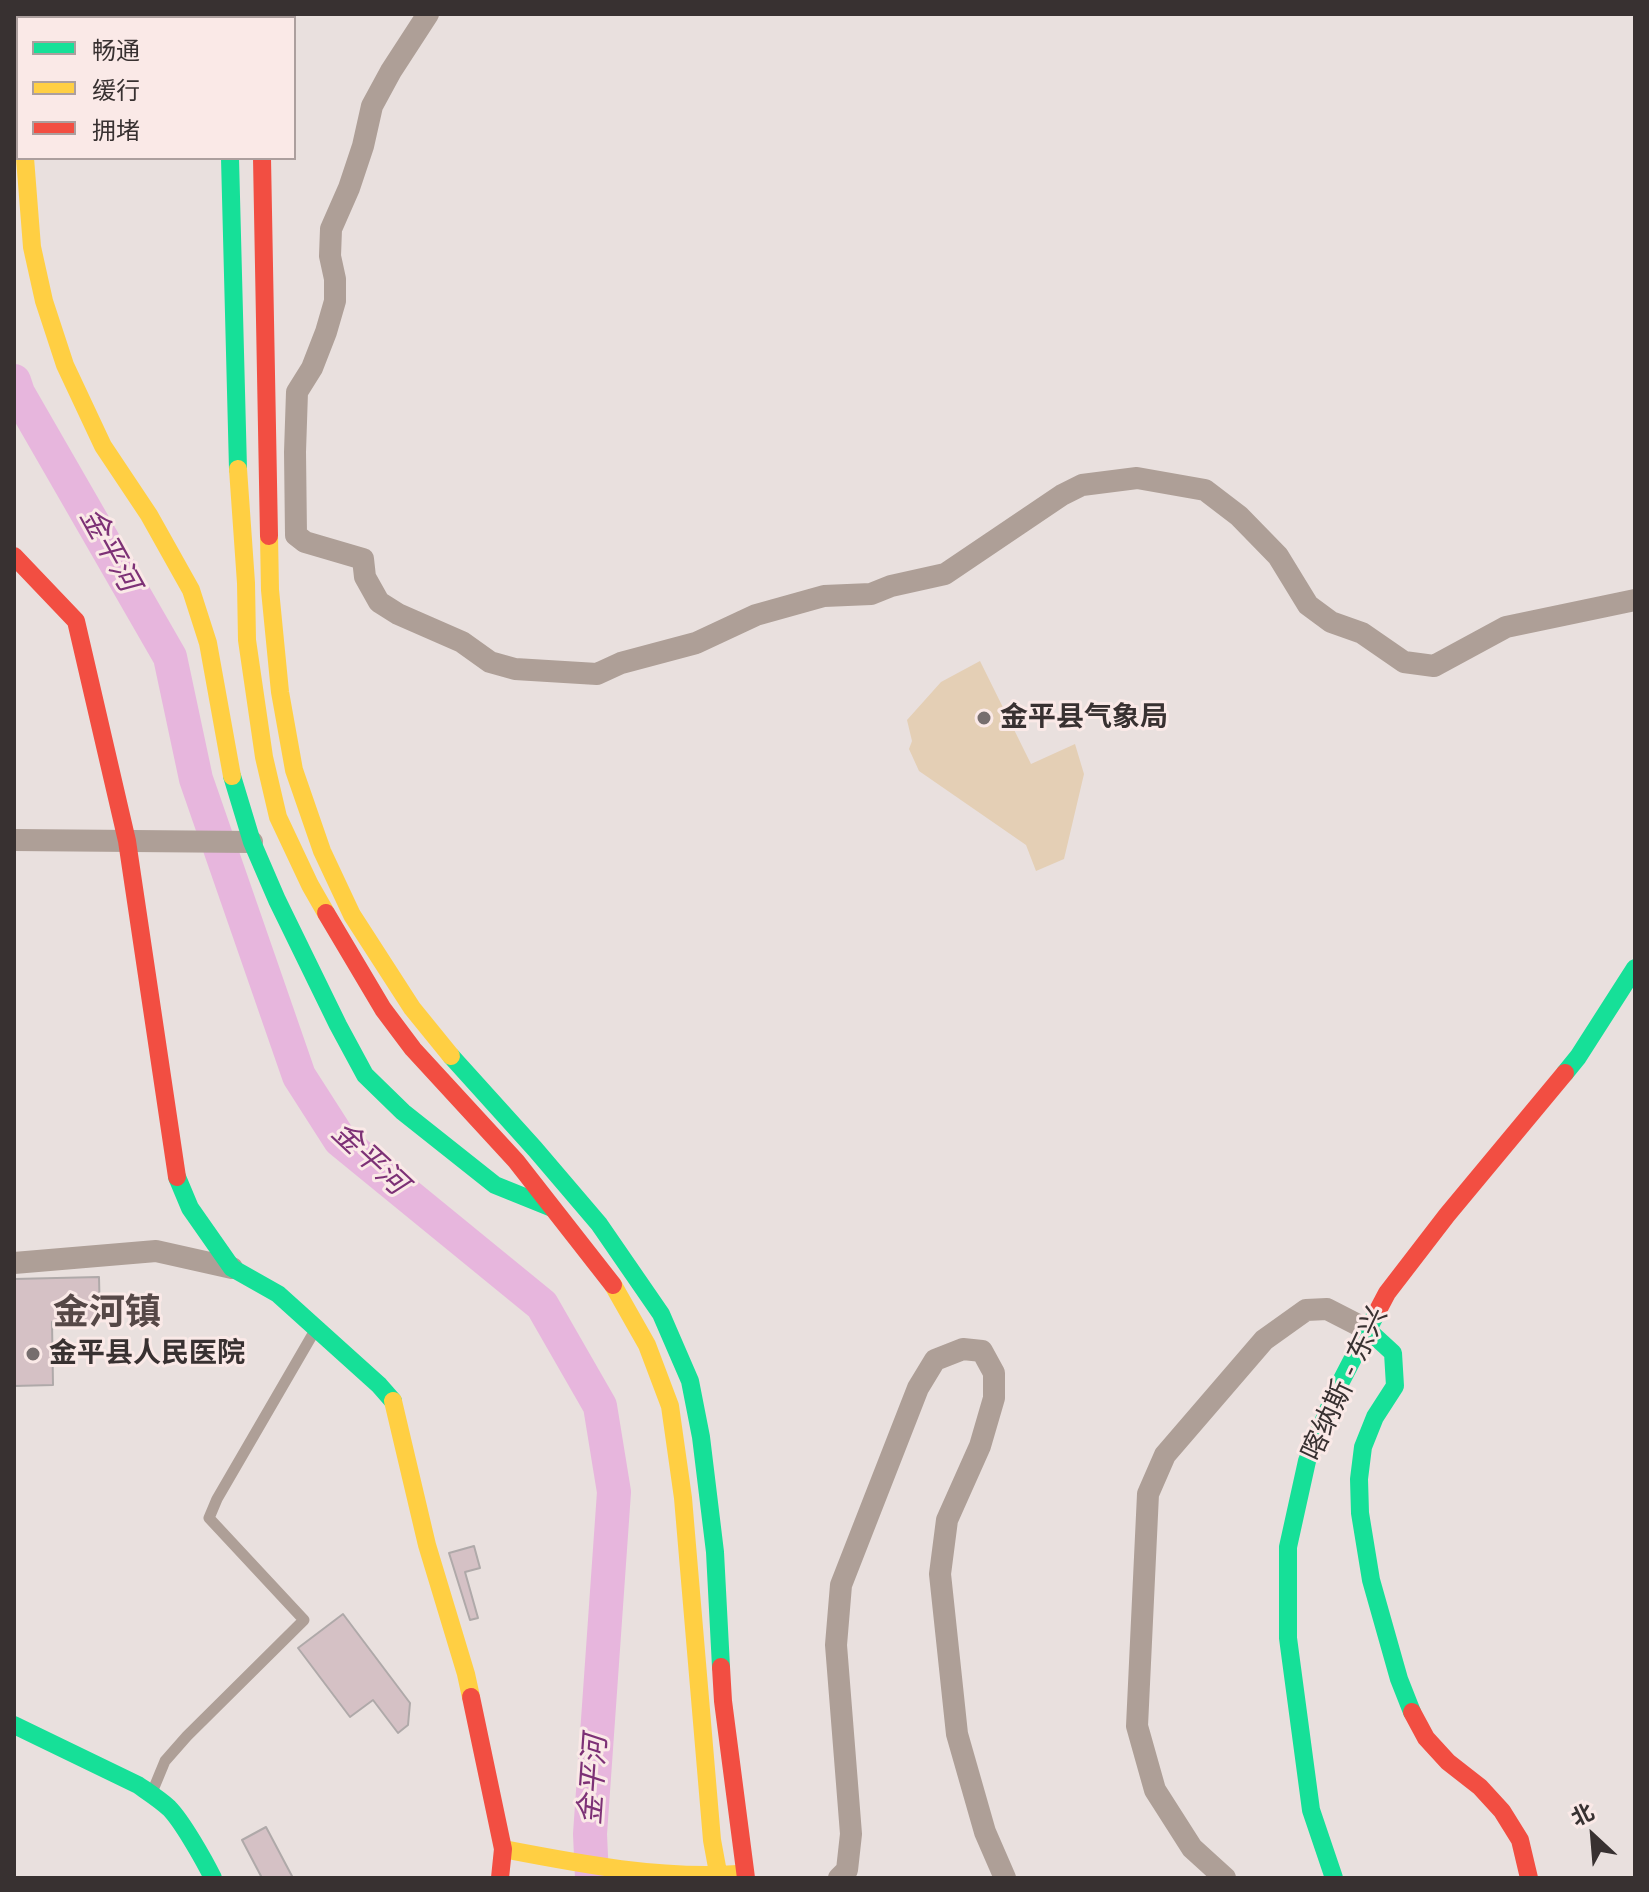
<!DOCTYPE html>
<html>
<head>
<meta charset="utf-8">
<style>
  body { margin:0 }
  #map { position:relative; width:1649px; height:1892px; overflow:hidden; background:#e9e0de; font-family:"PT Sans","Noto Sans SC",sans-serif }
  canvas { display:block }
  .frame { position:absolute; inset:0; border:16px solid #383131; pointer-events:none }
  .legend { position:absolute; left:16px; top:16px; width:280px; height:144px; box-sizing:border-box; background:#fae9e7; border:2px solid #ac9f9e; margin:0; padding:10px 14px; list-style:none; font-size:24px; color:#383131 }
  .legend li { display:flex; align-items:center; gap:16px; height:40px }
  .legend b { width:40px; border:2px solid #ac9f9e }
  .north { position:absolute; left:1553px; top:1796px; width:80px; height:80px; -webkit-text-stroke:6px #fae9e7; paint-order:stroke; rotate:334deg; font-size:22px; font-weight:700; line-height:32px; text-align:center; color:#383131 }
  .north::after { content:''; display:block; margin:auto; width:28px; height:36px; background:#383131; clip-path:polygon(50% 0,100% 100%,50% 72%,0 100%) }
</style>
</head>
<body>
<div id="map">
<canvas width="1649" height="1892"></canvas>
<div class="frame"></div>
<ul class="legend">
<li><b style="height:10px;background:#16e098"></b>畅通</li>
<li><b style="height:10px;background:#ffcf43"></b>缓行</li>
<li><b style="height:10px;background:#f24e42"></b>拥堵</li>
</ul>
<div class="north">北</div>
</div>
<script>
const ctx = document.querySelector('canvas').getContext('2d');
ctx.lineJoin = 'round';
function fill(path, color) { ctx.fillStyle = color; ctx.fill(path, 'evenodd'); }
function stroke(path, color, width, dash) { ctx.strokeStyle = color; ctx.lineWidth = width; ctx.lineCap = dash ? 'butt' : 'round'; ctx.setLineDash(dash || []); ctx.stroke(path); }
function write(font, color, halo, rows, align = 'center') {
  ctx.font = font + ' "PT Sans","Noto Sans SC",sans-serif'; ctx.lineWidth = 6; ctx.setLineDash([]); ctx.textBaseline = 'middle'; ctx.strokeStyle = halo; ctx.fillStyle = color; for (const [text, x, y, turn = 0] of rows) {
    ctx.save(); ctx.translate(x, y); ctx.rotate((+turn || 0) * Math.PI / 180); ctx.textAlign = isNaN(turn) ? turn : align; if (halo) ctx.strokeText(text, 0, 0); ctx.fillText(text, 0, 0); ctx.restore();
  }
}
const green = new Path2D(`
  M980 661 1031 764 1075 744 1084 774 1064 859 1036 871 1026 845 919 771 909 749 912 741 907 720 941 682Z`);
const river = new Path2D(`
  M14 381 18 393 170 657 196 779 299 1076 340 1140 542 1305 600 1406 614 1492 590 1834 592 1878`);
const building = new Path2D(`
  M99 1277 100 1321 52 1322 53 1385 14 1386V1279Z
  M474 1546 480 1568 465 1572 478 1618 470 1620 449 1553Z
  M343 1614 410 1703 408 1725 398 1733 373 1700 350 1717 298 1648Z
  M266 1827 293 1878H262L242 1840Z`);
const lane = new Path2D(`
  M153 1790 165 1761 187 1736 304 1620 209 1518 217 1499 314 1332`);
const street = new Path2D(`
  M428 14 391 71 372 106 363 146 349 188 331 229 330 256 335 279V301L326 332 312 368 297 392 295 452 296 535 305 542 363 559 365 577 379 602 398 614 462 642 490 662 515 669 597 674 621 663 696 643 756 615 824 596 871 594 891 586 945 574 1062 495 1082 485 1137 478 1205 490 1239 516 1278 556 1308 605 1331 622 1362 633 1404 662 1434 666 1506 627 1635 600
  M14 840 252 842
  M14 1263 156 1251 232 1268
  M839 1878 847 1870 851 1834 836 1645 841 1585 918 1388 935 1360 963 1349 982 1351 994 1373V1398L980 1446 947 1520 940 1574 957 1734 985 1832 1005 1878
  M1225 1878 1192 1848 1155 1790 1137 1726 1148 1494 1165 1455 1264 1340 1306 1310 1327 1309 1368 1330`);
const fast = new Path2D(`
  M257 14V18
  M45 18 46 14
  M230 158 238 469
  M232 776 252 842 277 900 338 1025 365 1075 403 1112 495 1185 552 1208
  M451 1056 535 1149 599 1224 661 1314 690 1381 701 1437 715 1552 721 1667
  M1565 1073 1578 1057 1635 968
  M177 1177 190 1208 232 1268 278 1294 379 1385 393 1401
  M1368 1330 1393 1353 1395 1386 1375 1417 1363 1447 1359 1479 1360 1513 1371 1580 1399 1679 1412 1712
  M14 1725 138 1785C148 1792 159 1799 169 1808 182 1821 204 1860 213 1878
  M1334 1878 1311 1810 1288 1638V1547L1307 1461 1336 1391 1377 1312`);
const slow = new Path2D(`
  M227 14V18
  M25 158 32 247 44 301 65 365 103 446 149 515 191 590 208 643 232 776
  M238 469 246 583 247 640 264 757 278 817 310 885 326 913
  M269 536 270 590 280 692 294 770 322 851 352 915 412 1008 451 1056
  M613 1285 647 1345 670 1406 683 1498 712 1840 719 1878
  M393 1401 427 1545 466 1674 471 1697
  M503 1849C581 1864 658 1879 738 1874`);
const jam = new Path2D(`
  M262 158 269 536
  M14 556 76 621 127 841 177 1177
  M326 913 383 1009 413 1049 516 1161 613 1285
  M1377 1312 1387 1293 1447 1215 1565 1073
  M721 1667 723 1701 746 1878
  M471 1697 503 1849 500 1878
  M1412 1712 1426 1738 1448 1762 1480 1787 1502 1811 1520 1840 1529 1878`);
const markers = [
  [984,718,8,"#766e6e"],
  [33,1354,8,"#766e6e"]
];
const poiNames = [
  ["金平县气象局",1000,718],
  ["金平县人民医院",49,1354]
];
const streetNames = [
  ["喀纳斯 - 东兴",1345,1384,-65]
];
const waterNames = [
  ["金平河",109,550,61],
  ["金平河",369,1159,43],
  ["金平河",594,1780,-86]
];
const districtNames = [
  ["金河镇",107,1314]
];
fill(green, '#e4cfb5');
stroke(river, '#e7b6dd', 34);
fill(building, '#d5c1c5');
stroke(building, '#afa9a9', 2);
stroke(lane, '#ae9f97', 11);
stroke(street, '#ae9f97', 22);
stroke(fast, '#16e098', 18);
stroke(slow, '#ffcf43', 18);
stroke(jam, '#f24e42', 18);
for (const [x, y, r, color] of markers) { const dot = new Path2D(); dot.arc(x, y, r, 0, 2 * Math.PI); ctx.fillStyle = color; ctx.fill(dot); stroke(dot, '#fae9e7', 3); }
write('bold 28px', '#383131', '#fae9e7', poiNames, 'left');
write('28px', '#383131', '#fae9e7', streetNames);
write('italic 30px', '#7d3176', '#fae9e7', waterNames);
write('bold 36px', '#564847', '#fae9e7', districtNames);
</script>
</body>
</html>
